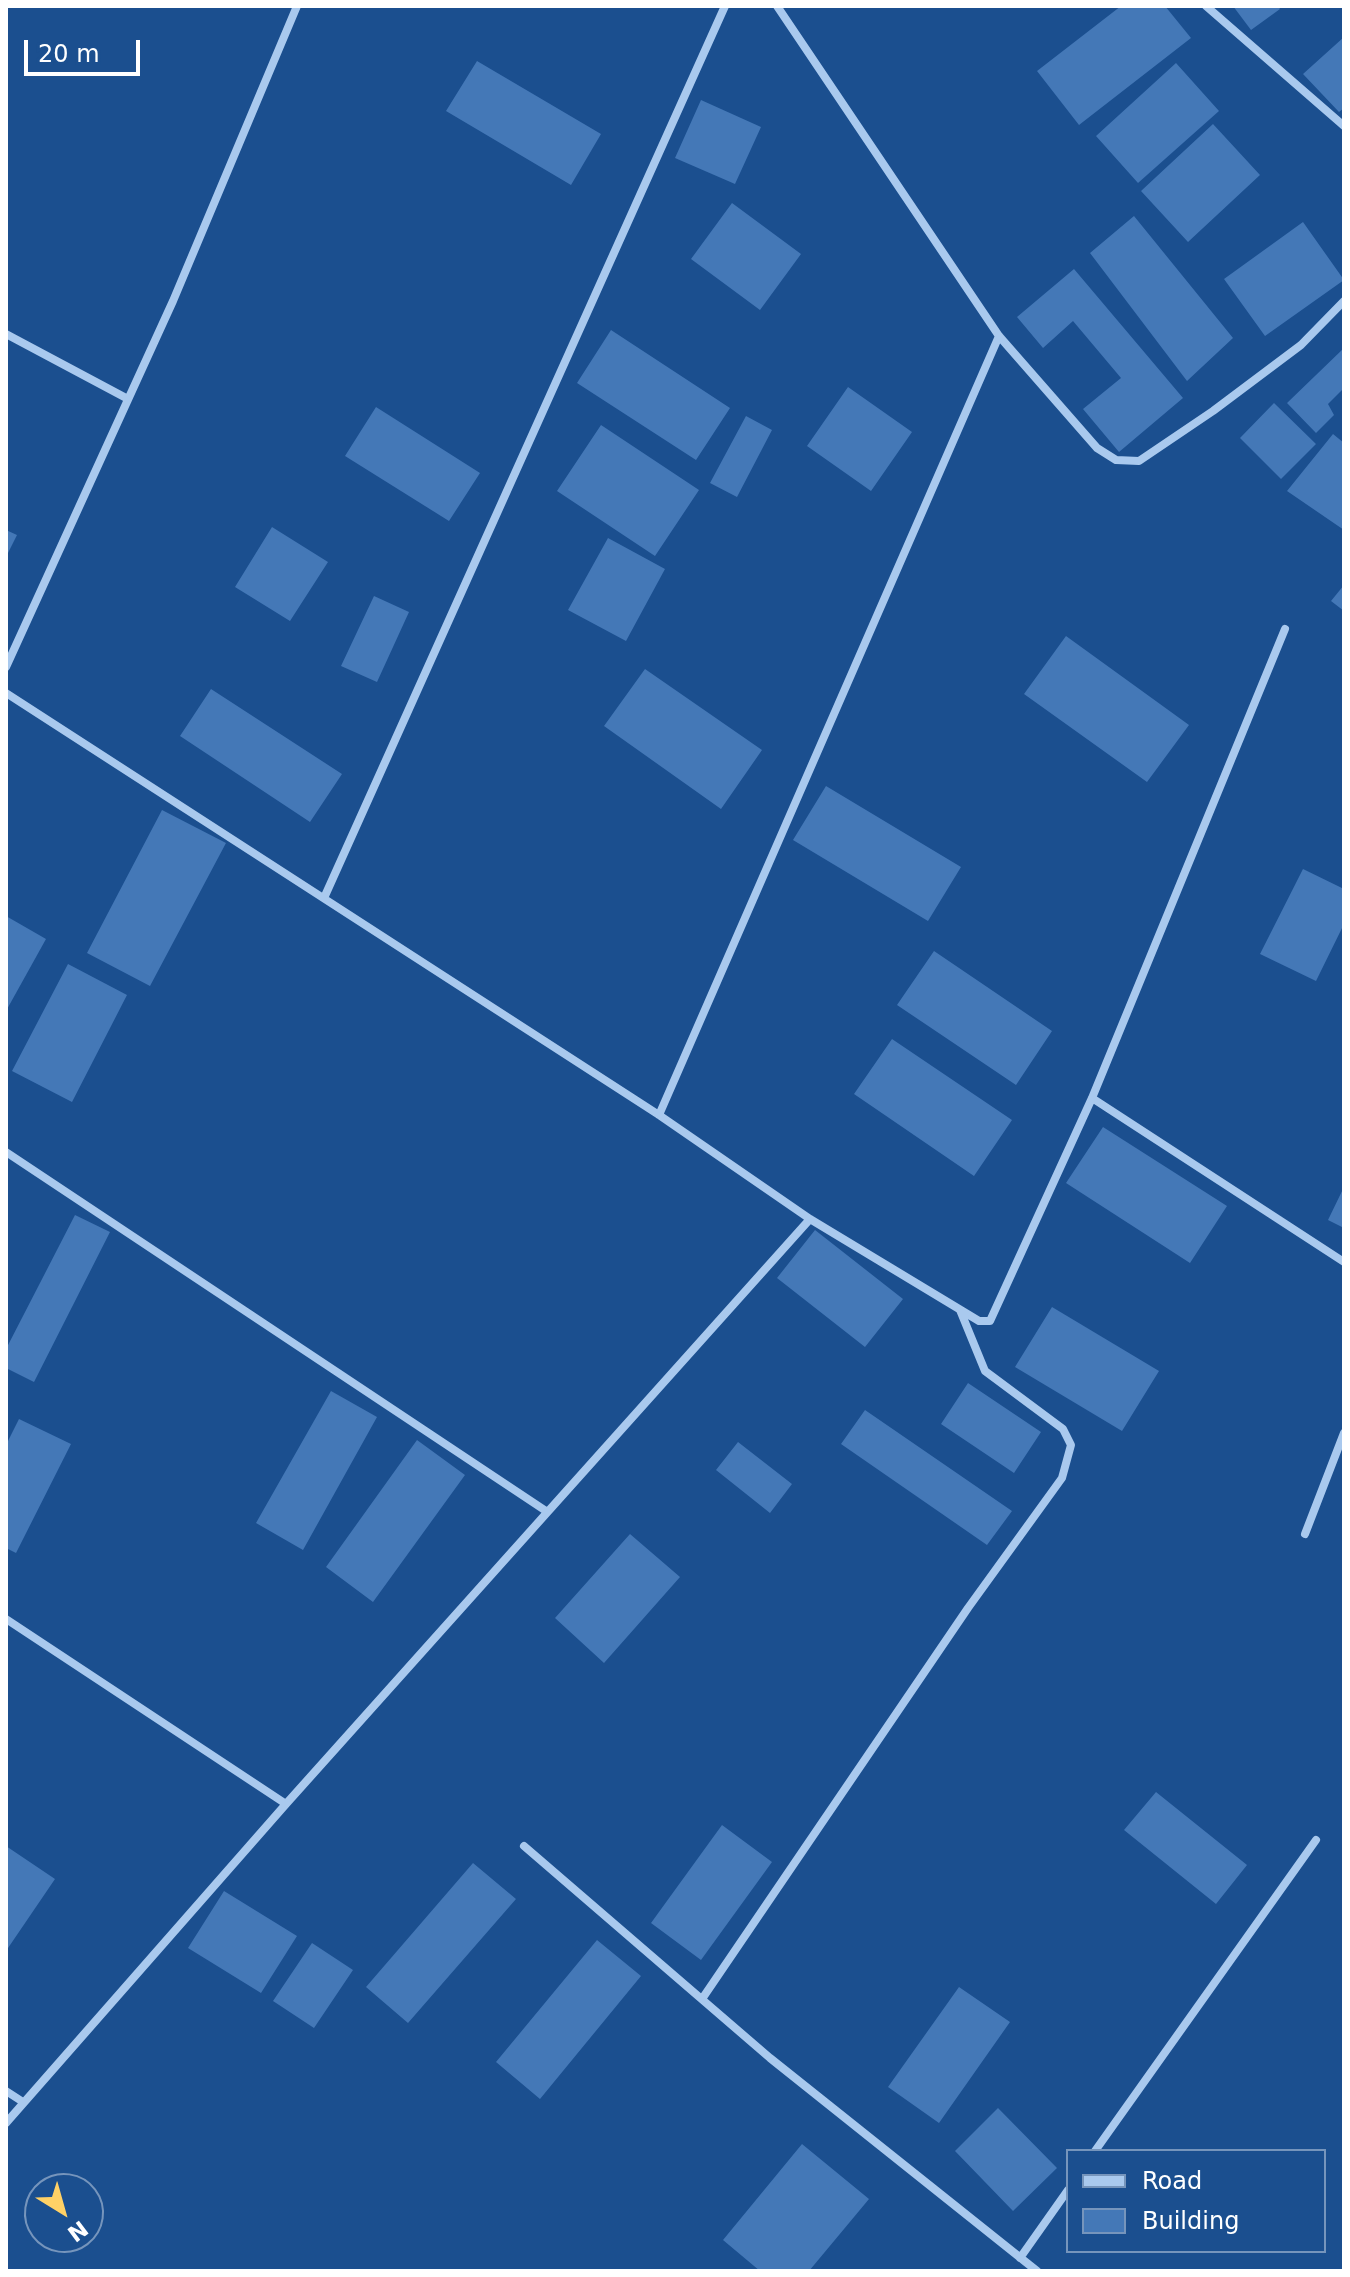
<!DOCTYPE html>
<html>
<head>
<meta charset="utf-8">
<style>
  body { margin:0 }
  #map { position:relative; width:1350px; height:2277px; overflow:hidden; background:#1b4f8f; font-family:"DejaVu Sans",sans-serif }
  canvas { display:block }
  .frame { position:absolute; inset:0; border:8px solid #fff; pointer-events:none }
  .legend { position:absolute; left:1066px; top:2149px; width:260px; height:104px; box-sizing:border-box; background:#1b4f8f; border:2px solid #7695bc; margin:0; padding:10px 14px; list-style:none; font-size:24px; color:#fff }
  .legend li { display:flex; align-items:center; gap:16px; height:40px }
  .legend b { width:40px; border:2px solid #7695bc }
  .north { position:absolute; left:24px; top:2173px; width:80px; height:80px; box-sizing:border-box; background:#1b4f8f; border:2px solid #7695bc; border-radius:50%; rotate:143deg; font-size:22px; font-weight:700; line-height:32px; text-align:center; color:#fff }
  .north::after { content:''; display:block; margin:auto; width:28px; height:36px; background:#ffd166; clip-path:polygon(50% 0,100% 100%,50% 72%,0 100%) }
  .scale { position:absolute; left:24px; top:40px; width:116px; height:36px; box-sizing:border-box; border:4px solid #fff; border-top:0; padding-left:10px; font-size:24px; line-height:28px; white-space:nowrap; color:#fff; -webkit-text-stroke:6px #1b4f8f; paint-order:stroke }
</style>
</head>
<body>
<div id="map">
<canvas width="1350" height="2277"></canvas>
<div class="frame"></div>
<ul class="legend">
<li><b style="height:10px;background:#a9c9ee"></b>Road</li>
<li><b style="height:22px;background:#4478b7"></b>Building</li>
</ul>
<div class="north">N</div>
<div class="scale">20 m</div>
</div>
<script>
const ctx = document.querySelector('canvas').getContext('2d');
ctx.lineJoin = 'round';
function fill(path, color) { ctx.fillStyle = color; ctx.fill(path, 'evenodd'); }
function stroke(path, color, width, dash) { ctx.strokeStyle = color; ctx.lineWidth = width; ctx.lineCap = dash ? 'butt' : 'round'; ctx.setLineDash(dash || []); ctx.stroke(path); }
const building = new Path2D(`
  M1121 6H1165L1191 38 1079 125 1037 71Z
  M1233 6H1278L1280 9 1251 30Z
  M1344 37V108L1339 112 1303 74Z
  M477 61 601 134 571 185 446 111Z
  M1176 63 1219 111 1138 183 1096 136Z
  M701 100 761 127 735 184 675 158Z
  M1213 124 1260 175 1188 242 1141 191Z
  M732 203 801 254 760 310 691 259Z
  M1134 216 1233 338 1187 381 1090 253Z
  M1303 222 1344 280 1265 336 1224 279Z
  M1074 269 1183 398 1119 452 1083 409 1121 378 1073 321 1043 348 1017 317Z
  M611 330 730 408 696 460 577 383Z
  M1344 348V388L1328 404 1334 415 1316 433 1287 403Z
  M848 387 912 432 871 491 807 446Z
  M1274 403 1316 444 1281 479 1240 438Z
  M376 407 480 473 449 521 345 456Z
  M746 416 772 430 737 497 710 483Z
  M601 425 699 490 655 556 557 491Z
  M1333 434 1344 443V530L1287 491Z
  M272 527 328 562 290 621 235 587Z
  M6 530 17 535 6 557Z
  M608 538 665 569 626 641 568 610Z
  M1344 585V611L1331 601Z
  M374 596 409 612 377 682 341 666Z
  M1066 636 1189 725 1147 782 1024 694Z
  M645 669 762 750 721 809 604 726Z
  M211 689 342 774 310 822 180 736Z
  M826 786 961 867 928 921 793 840Z
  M162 810 226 843 150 986 87 953Z
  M1303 869 1344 889V924L1316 981 1260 954Z
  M6 916 46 939 6 1011Z
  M934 951 1052 1031 1016 1085 897 1005Z
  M68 964 127 995 72 1102 12 1071Z
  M892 1039 1012 1120 974 1176 854 1094Z
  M1103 1127 1227 1206 1190 1263 1066 1183Z
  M1344 1187V1228L1328 1220Z
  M75 1215 110 1232 34 1382 6 1368V1349Z
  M815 1230 903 1299 865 1347 777 1278Z
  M1052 1307 1159 1371 1122 1431 1015 1367Z
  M968 1383 1041 1432 1014 1473 941 1424Z
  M331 1391 377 1417 303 1550 256 1523Z
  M865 1410 1012 1511 987 1545 841 1444Z
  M19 1419 71 1444 16 1553 6 1548V1445Z
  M417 1440 465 1475 373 1602 326 1567Z
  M738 1442 792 1484 770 1513 716 1470Z
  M630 1534 680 1577 604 1663 555 1618Z
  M1156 1792 1247 1865 1216 1904 1124 1830Z
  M722 1825 772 1862 701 1960 651 1923Z
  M6 1846 55 1879 6 1951Z
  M473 1863 516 1899 408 2023 366 1987Z
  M224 1891 297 1936 261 1993 188 1948Z
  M597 1940 641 1976 540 2099 496 2062Z
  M312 1943 353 1970 314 2028 273 2001Z
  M959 1987 1010 2022 939 2123 888 2087Z
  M998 2108 1057 2168 1013 2211 955 2151Z
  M802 2144 869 2199 809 2271H760L723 2240Z`);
const street = new Path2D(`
  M777 6 999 336 1097 448 1116 460 1139 461 1213 411 1301 345 1344 301
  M1206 6 1344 126
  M6 334 128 399
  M6 667 173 301 297 6
  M6 693 659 1115 810 1219 979 1321H990L1092 1098 1285 629
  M324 898 725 6
  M1092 1098 1344 1262
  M659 1115 999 336
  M6 1152 546 1511
  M1305 1534 1344 1433
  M6 1619 286 1804
  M524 1846 770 2058 1037 2271
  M702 1999 968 1608 1062 1478 1071 1445 1063 1429 985 1371 960 1310
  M6 2091 23 2102
  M6 2123 286 1804 810 1219
  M1095 2151 1316 1840
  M1020 2258 1068 2190`);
fill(building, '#4478b7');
stroke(street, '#a9c9ee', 8);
</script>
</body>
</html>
